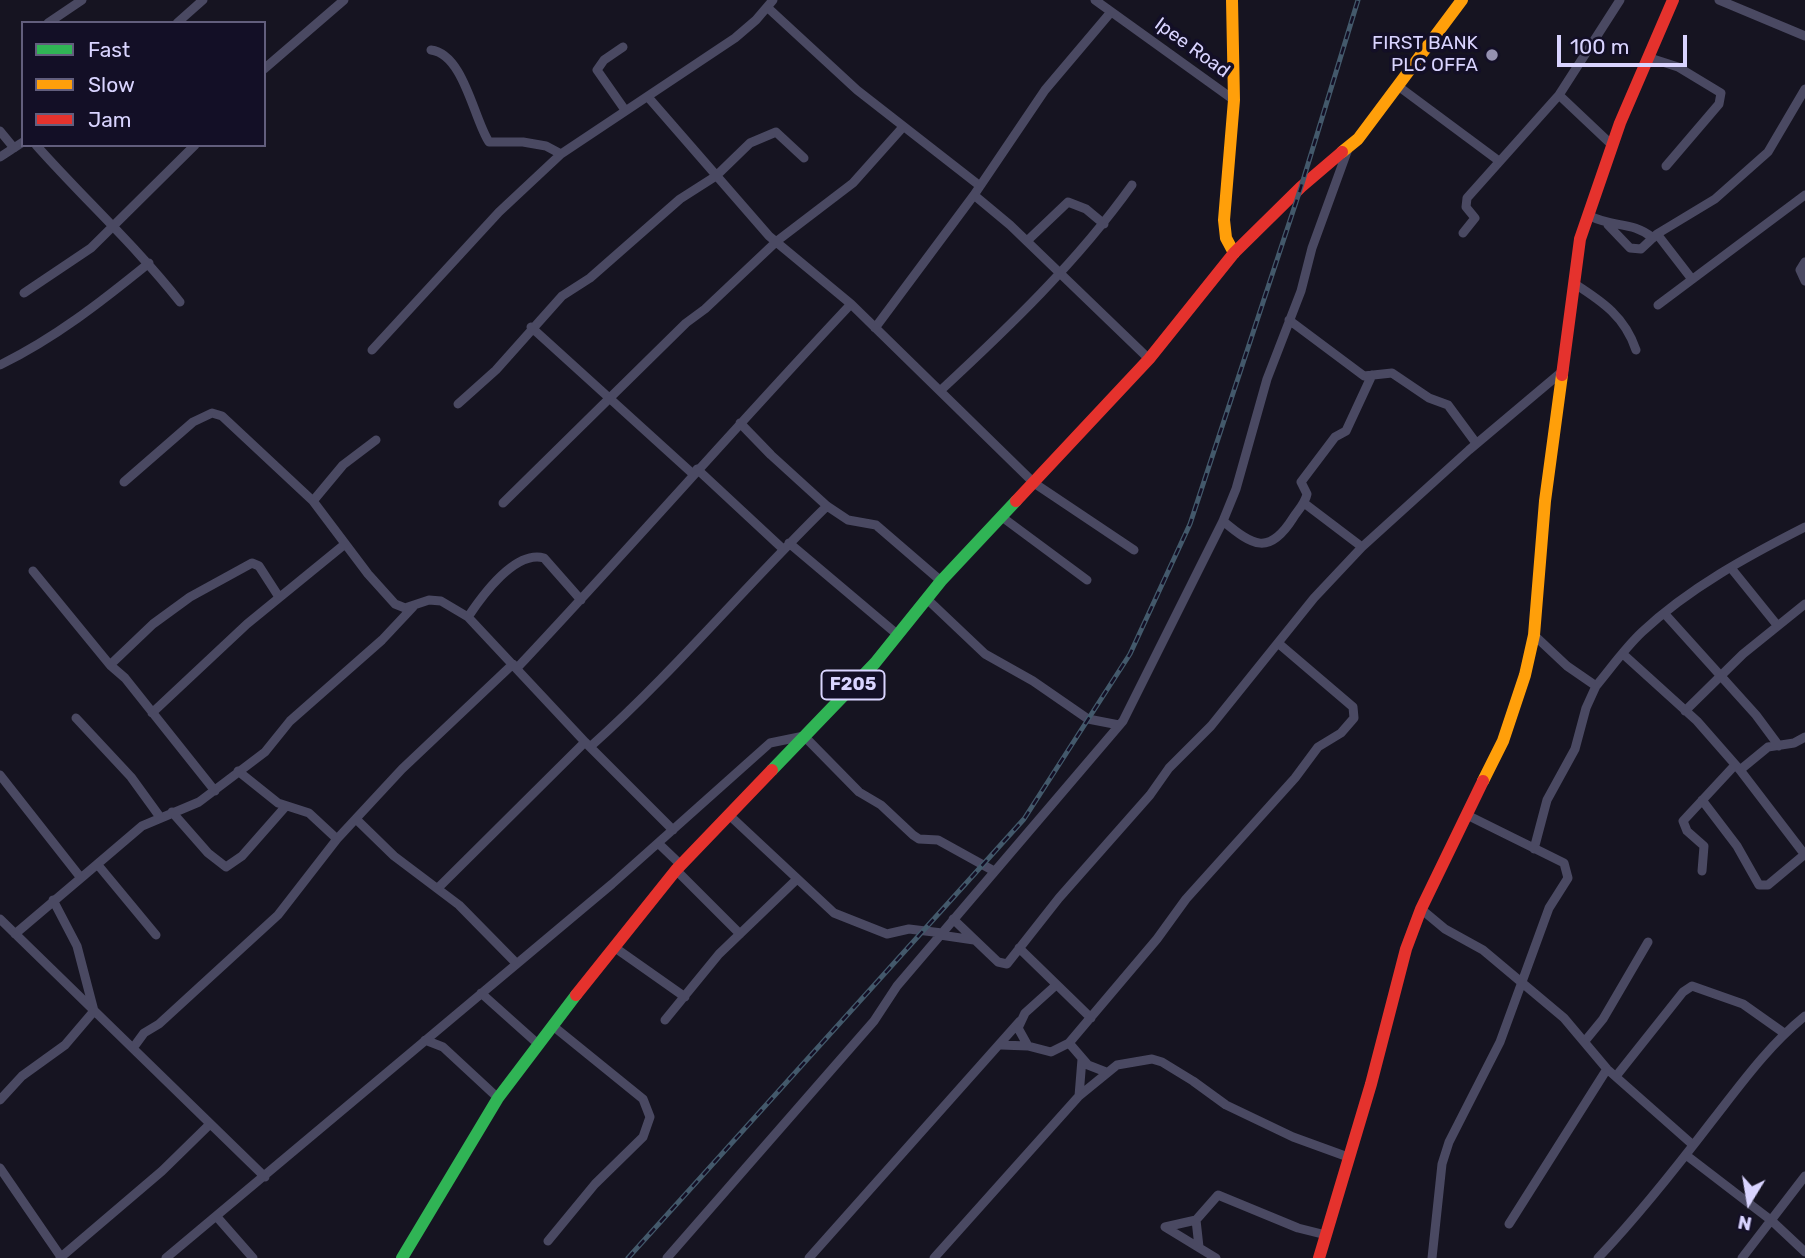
<!DOCTYPE html>
<html>
<head>
<meta charset="utf-8">
<style>
  body { margin:0 }
  #map { position:relative; width:1805px; height:1258px; overflow:hidden; background:#161421; font-family:Rubik,sans-serif }
  canvas { display:block }
  .legend { position:absolute; left:21px; top:21px; width:245px; height:126px; box-sizing:border-box; background:#130f26; border:2px solid #625e7d; margin:0; padding:9px 12px; list-style:none; font-size:21px; color:#d9d4ff }
  .legend li { display:flex; align-items:center; gap:14px; height:35px }
  .legend b { width:35px; border:2px solid #625e7d }
  .north { position:absolute; left:1714px; top:1167px; width:70px; height:70px; -webkit-text-stroke:5px #130f26; paint-order:stroke; rotate:191deg; font-size:19px; font-weight:700; line-height:28px; text-align:center; color:#d9d4ff }
  .north::after { content:''; display:block; margin:auto; width:24px; height:32px; background:#d9d4ff; clip-path:polygon(50% 0,100% 100%,50% 72%,0 100%) }
  .scale { position:absolute; left:1557px; top:35px; width:130px; height:32px; box-sizing:border-box; border:4px solid #d9d4ff; border-top:0; padding-left:9px; font-size:21px; line-height:24px; white-space:nowrap; color:#d9d4ff; -webkit-text-stroke:5px #130f26; paint-order:stroke }
</style>
</head>
<body>
<div id="map">
<canvas width="1805" height="1258"></canvas>
<ul class="legend">
<li><b style="height:9px;background:#30b455"></b>Fast</li>
<li><b style="height:9px;background:#ff9f0a"></b>Slow</li>
<li><b style="height:9px;background:#e5322d"></b>Jam</li>
</ul>
<div class="north">N</div>
<div class="scale">100 m</div>
</div>
<script>
const ctx = document.querySelector('canvas').getContext('2d');
ctx.lineJoin = 'round';
function stroke(path, color, width, dash) { ctx.strokeStyle = color; ctx.lineWidth = width; ctx.lineCap = dash ? 'butt' : 'round'; ctx.setLineDash(dash || []); ctx.stroke(path); }
function write(font, color, halo, rows, align = 'center') {
  ctx.font = font + ' Rubik,sans-serif'; ctx.lineWidth = 7; ctx.setLineDash([]); ctx.textBaseline = 'middle'; ctx.strokeStyle = halo; ctx.fillStyle = color; for (const [text, x, y, turn = 0] of rows) {
    ctx.save(); ctx.translate(x, y); ctx.rotate((+turn || 0) * Math.PI / 180); ctx.textAlign = isNaN(turn) ? turn : align; if (halo) ctx.strokeText(text, 0, 0); ctx.fillText(text, 0, 0); ctx.restore();
  }
}
const street = new Path2D(`
  M1095 0 1234 100
  M1719 0 1805 36
  M767 7 857 90 980 186
  M48 23 82 0
  M177 23 203 0
  M623 47 604 60 597 70 625 110
  M431 50C464 54 474 120 489 142H523L546 146 561 154
  M1650 58 1678 67 1721 93 1719 104 1666 166
  M264 69 344 0
  M1398 86 1499 161
  M1559 95 1613 146
  M648 97 769 236 851 304 1034 483 1134 550
  M0 131 14 148
  M36 145C83 198 136 246 180 302
  M0 157 23 142
  M974 195 1010 225 1149 359
  M1590 216C1614 228 1632 221 1653 238
  M1608 225 1630 248 1641 249 1657 234 1715 199 1768 152 1805 89
  M1463 233 1475 218 1466 207 1467 198 1559 95 1620 0
  M1657 234 1691 278
  M1027 241 1068 202 1086 209 1104 224
  M1805 262 1800 270 1805 281
  M1575 284C1603 302 1625 317 1636 350
  M24 293 91 248 195 145
  M1658 305 1805 195
  M1289 320 1364 376 1392 373 1429 398 1448 405 1476 443
  M531 327 693 474
  M875 328 974 195 1045 90 1111 12
  M372 350 499 212 561 154 735 38 756 20 773 0
  M0 365C55 338 101 302 149 263
  M940 391C1009 327 1077 262 1132 185
  M458 404 496 370 562 296 590 278 680 199 716 176 750 143 776 132 804 158
  M740 423 771 455 827 506 848 520 876 525 941 581
  M697 469 783 549
  M124 482 193 422 212 413 222 416 313 501 368 574 395 604 405 608 429 600 441 601 468 617 585 742 673 830
  M313 501 343 465 376 440
  M503 503 686 323 705 309 777 241 853 183 903 127
  M1304 503 1362 547
  M1002 517 1087 580
  M1223 521C1253 546 1269 556 1293 518 1298 510 1305 504 1307 494L1301 482 1335 437 1346 431 1372 375
  M789 543 898 635
  M1731 568 1777 625
  M33 571 110 665 125 678 215 791
  M927 599 985 654 1033 681 1088 719 1119 725
  M1664 613 1756 715 1779 746
  M468 617C482 596 515 550 544 558L581 600
  M1534 635 1567 666 1596 686C1611 668 1625 648 1642 632 1689 588 1748 556 1805 527
  M1623 654 1697 721 1740 770 1805 855
  M110 665 153 624 190 597 252 563 259 566 279 597
  M517 668C630 548 738 424 851 304
  M1685 711 1743 654 1805 604
  M152 713 247 624 345 544
  M76 718 131 777 160 817
  M590 747C674 672 746 585 827 506
  M1740 770 1768 747 1794 743 1805 737
  M238 771 278 803 309 813 337 839
  M0 775 81 878 142 826 199 802 265 752 290 721 382 640 413 607
  M1702 800 1737 846 1759 885H1768L1804 855
  M172 812 208 853 226 867 242 856 286 806
  M728 814 834 913 887 934 909 929 942 933
  M356 819 394 856 459 905 516 963
  M658 843 681 865
  M1534 849 1547 800 1575 749 1586 708 1596 686
  M98 865 156 935
  M676 870 740 934
  M1702 871 1704 846 1687 831 1683 821 1735 765
  M439 887 585 742
  M1421 909 1445 929 1483 950 1564 1018 1607 1069 1693 1145
  M0 919 265 1177
  M953 919 998 962 1007 964 1059 898 1150 795 1169 768 1211 726 1314 598 1362 547 1469 450 1564 370
  M15 934 81 878
  M940 935 974 940
  M614 947 685 997
  M1019 948 1091 1018
  M1055 986 1025 1013 1018 1028 1028 1046 1051 1052 1069 1043 1157 939 1186 899 1295 778 1318 747 1341 733 1354 718 1353 707 1278 643
  M481 993 538 1044
  M665 1020 719 954 796 880
  M425 1040 443 1047 498 1098
  M1585 1041 1603 1019 1648 942
  M1069 1043 1088 1065 1106 1072
  M1001 1045 1028 1046
  M133 1048 144 1033 159 1024 278 915 337 839 402 769 513 664
  M1617 1075 1683 992 1692 986 1743 1004 1784 1033
  M1079 1096 1082 1059
  M0 1100 22 1076 65 1045 94 1011 77 946 53 900
  M1686 1155 1772 1221 1805 1252
  M0 1168 61 1257
  M217 1217 253 1258
  M1509 1224 1607 1069
  M1165 1227 1216 1258
  M1165 1227 1196 1220
  M548 1241 595 1184 643 1137 650 1117 643 1099 553 1026
  M1199 1247 1196 1220 1218 1195 1298 1228 1326 1235
  M60 1258 162 1171 209 1125
  M166 1258 612 884 770 743 804 736 859 792 881 805 913 835 919 839 938 840 994 871
  M667 1258 874 1021 897 986 1123 721 1223 521 1236 489 1267 379 1301 291 1312 248 1348 149
  M809 1258 1020 1021
  M934 1258 1079 1096 1117 1065 1152 1059 1162 1062 1193 1081 1226 1105 1293 1137 1348 1157
  M1432 1258 1442 1164 1449 1142 1500 1042 1549 908 1568 878 1564 863 1467 815
  M1598 1258C1639 1215 1676 1168 1712 1121 1741 1084 1768 1046 1805 1016
  M1742 1258 1805 1176`);
const fast = new Path2D(`
  M772 770 875 663 941 581 1016 501
  M402 1258 498 1098 576 995`);
const slow = new Path2D(`
  M1232 0 1234 100 1224 220 1226 238 1234 253
  M1342 152 1358 139 1462 0
  M1483 781 1503 741 1525 675 1534 635 1545 501 1562 375`);
const jam = new Path2D(`
  M1562 375 1580 239 1620 123 1673 0
  M1016 501 1149 359 1234 253 1301 187 1342 152
  M576 995 676 870 772 770
  M1319 1258 1371 1084 1406 949 1421 909 1483 781`);
const rail = new Path2D(`
  M628 1258 1024 819 1130 654 1190 524 1301 187 1358 0`);
const markers = [
  [1492,55,7,"#9591b1"]
];
const shields = [
  [853,685,63]
];
const shieldNames = [
  ["F205",853,685]
];
const poiNames = [
  ["FIRST BANK",1478,44],
  ["PLC OFFA",1478,66]
];
const streetNames = [
  ["Ipee Road",1192,48,36]
];
stroke(street, '#4a4962', 9);
stroke(fast, '#30b455', 12);
stroke(slow, '#ff9f0a', 12);
stroke(jam, '#e5322d', 12);
stroke(rail, '#43596b', 5);
stroke(rail, '#130f26', 2.5, [8]);
for (const [x, y, r, color] of markers) { const dot = new Path2D(); dot.arc(x, y, r, 0, 2 * Math.PI); ctx.fillStyle = color; ctx.fill(dot); stroke(dot, '#130f26', 2.5); }
for (const [x, y, w] of shields) { const box = new Path2D(); box.roundRect(x - w / 2, y - 14.5, w, 29, 5); ctx.fillStyle = '#130f26'; ctx.fill(box); stroke(box, '#d9d4ff', 2); }
write('bold 18px', '#d9d4ff', null, shieldNames);
write('19px', '#d9d4ff', '#130f26', poiNames, 'right');
write('19px', '#d9d4ff', '#130f26', streetNames);
</script>
</body>
</html>
